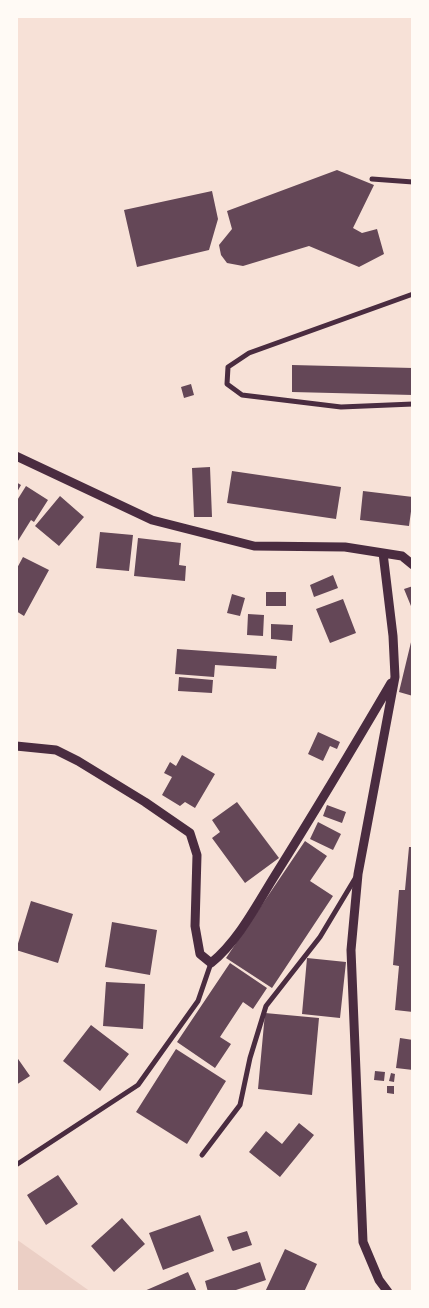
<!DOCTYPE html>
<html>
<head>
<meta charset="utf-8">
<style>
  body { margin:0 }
  #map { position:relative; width:429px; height:1308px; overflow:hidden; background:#f7e1d7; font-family:Cabin,sans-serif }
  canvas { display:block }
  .frame { position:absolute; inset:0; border:18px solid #fffaf5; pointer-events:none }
</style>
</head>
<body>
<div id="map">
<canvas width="429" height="1308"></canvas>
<div class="frame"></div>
</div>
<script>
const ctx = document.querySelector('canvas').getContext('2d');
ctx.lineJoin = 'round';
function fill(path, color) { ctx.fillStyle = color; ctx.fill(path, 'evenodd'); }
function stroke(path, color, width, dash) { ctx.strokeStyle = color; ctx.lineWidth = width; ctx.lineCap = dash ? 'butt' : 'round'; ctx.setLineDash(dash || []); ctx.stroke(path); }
const green = new Path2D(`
  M16 1239 91 1292H16Z`);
const building = new Path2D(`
  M337 170 374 185 353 228 362 233 377 229 384 254 359 267 309 246 243 266 227 263 221 255 219 245 232 229 227 211Z
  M212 191 218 219 209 250 137 267 124 210Z
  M292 365 413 368V395L292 392Z
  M191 384 194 395 184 398 181 387Z
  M210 467 212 517H194L192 468Z
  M232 471 341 487 336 519 227 503Z
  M16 482 21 485 16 494Z
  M26 486 48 500 34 522 31 520 16 544V502Z
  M363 491 413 497 409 526 360 520Z
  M60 496 84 517 59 546 35 526Z
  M100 532 133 535 129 571 96 568Z
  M138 538 181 543 179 565 186 566 185 581 134 576Z
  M23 557 49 570 24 616 16 611V570Z
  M333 575 338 588 314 597 310 585Z
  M413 586V611L404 589Z
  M266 592H286V606H266Z
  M232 594 245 598 240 616 227 613Z
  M343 599 356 633 330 643 316 609Z
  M248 614 264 615 263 636 247 635Z
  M271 624 293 625 292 641 271 639Z
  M412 638H413V696L399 692Z
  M177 649 277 656 276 669 215 665 214 677 175 674Z
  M179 677 213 680 212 693 178 691Z
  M318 732 340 742 337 749 330 746 323 761 308 754Z
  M182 755 215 774 195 808 185 802 180 806 162 795 172 777 164 773 170 762 176 766Z
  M237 802 279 858 245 883 212 838 220 832 212 820Z
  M327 805 346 812 342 823 323 816Z
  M318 822 341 834 333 850 310 839Z
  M305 841 327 856 310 881 333 896 272 988 226 958Z
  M409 847H413V1012L395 1010 399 966 393 965 399 890H405Z
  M31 901 73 914 58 963 16 950Z
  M112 922 157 930 150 975 105 967Z
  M307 958 346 962 340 1018 302 1014Z
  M230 963 267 988 253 1009 243 1002 220 1037 231 1044 215 1068 177 1042Z
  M106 982 145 984 143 1029 103 1026Z
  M265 1013 319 1018 312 1095 258 1089Z
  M91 1025 129 1054 100 1091 63 1061Z
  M400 1038 413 1040V1070L396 1068Z
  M176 1049 226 1081 187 1144 136 1112Z
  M16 1056 30 1076 16 1085Z
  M375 1071 385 1072 384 1081 374 1080Z
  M391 1073 395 1074 394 1082 389 1081Z
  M387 1086H394V1094L387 1093Z
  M299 1123 314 1135 280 1177 249 1152 266 1131 282 1144Z
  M58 1175 78 1204 46 1225 27 1195Z
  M200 1215 214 1251 163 1270 149 1233Z
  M122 1218 145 1244 114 1272 91 1246Z
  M247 1231 252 1245 233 1251 232 1250 227 1237Z
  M285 1249 317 1264 304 1292H265Z
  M260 1262 266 1280 230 1292H208L205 1281Z
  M188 1272 197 1292H142Z`);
const minor = new Path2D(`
  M372 179 413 182
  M413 294 249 353 228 367 227 384 242 395 341 407 413 404
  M202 1155 240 1105 250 1058 266 1006 320 937 356 877
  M16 1165 138 1085 198 1001 211 963`);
const tertiary = new Path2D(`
  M16 456 152 520 254 546 345 547 402 556 413 565
  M383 553 393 636 395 677 358 874 351 950 363 1242 379 1280 388 1292
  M16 746 56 750 78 761 145 802 190 833 197 855 195 926 200 954 211 963C238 941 256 906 274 877 314 813 353 748 391 683`);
fill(green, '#ebcfc5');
fill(building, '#644757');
stroke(minor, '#4a2c40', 5);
stroke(tertiary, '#4a2c40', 9);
</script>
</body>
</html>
